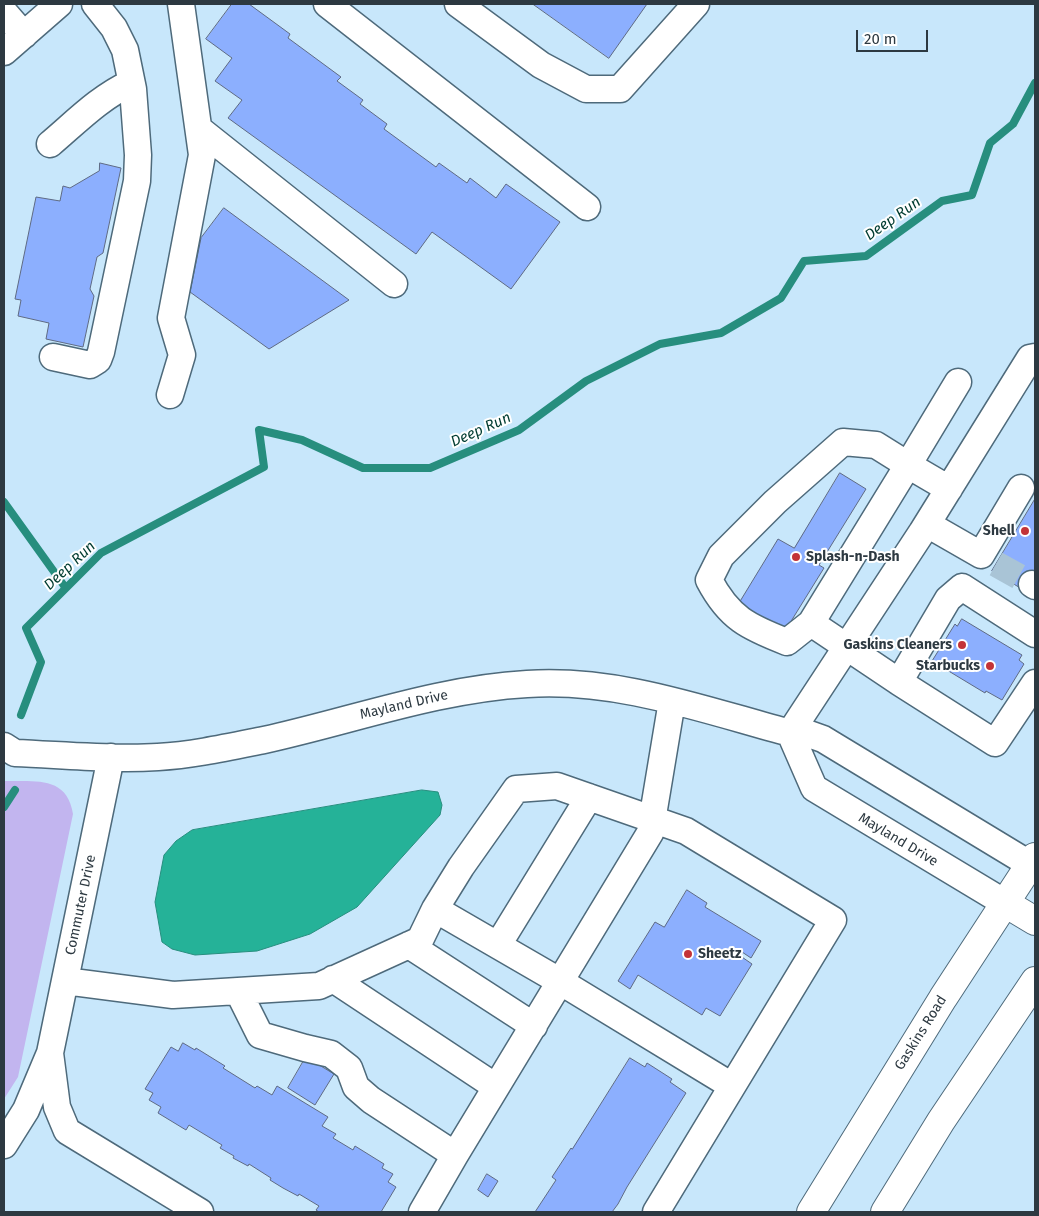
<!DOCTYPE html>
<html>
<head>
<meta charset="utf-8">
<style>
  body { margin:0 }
  #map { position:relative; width:1039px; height:1216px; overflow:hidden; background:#c8e7fb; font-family:"Fira Sans",sans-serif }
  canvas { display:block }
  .frame { position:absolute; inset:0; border:5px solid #2d3941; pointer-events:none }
  .scale { position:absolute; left:856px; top:30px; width:72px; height:22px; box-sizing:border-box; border:2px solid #2d3941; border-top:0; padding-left:6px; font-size:15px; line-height:18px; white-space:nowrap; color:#2d3941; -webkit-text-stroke:4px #fff; paint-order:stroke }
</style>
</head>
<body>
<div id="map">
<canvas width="1039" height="1216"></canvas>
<div class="frame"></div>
<div class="scale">20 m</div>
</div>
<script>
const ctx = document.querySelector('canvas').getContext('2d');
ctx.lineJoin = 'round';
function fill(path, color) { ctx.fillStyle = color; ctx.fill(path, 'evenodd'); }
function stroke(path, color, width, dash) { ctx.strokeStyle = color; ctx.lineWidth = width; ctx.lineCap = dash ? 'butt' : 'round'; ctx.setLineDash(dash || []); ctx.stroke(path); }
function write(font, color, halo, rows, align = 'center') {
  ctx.font = font + ' "Fira Sans",sans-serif'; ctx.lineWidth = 4; ctx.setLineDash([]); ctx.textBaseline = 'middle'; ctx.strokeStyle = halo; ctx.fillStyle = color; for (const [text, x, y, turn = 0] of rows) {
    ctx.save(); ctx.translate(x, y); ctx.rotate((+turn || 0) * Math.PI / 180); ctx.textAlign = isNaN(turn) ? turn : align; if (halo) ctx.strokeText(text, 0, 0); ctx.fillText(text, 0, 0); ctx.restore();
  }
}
const green = new Path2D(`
  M4 781C34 782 67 775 73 814L18 1077 4 1099Z`);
const water = new Path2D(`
  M422 790 438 792 442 805 440 815 357 907 310 934 257 951 195 955 172 949 162 942 155 902 164 855 176 841 192 830Z`);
const stream = new Path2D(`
  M4 502 65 587
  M21 715 41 662 26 628 101 553 264 467 259 430 302 440 363 468H430L519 430 586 381 660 344 721 333 781 298 804 261 866 256 942 201 972 195 990 143 1013 124 1035 83
  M4 807 15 790`);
const building = new Path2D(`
  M232 4H249L290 34 288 38 341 77 337 81 363 100 360 104 387 124 384 129 436 167 439 163 467 183 470 178 496 198 506 184 560 222 511 289 432 232 416 254 228 118 242 100 215 81 232 58 206 39Z
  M533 4H647L609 58Z
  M100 163 121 168 103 253 97 257 90 289 94 296 83 347 46 339 49 323 18 316 21 300 15 299 36 197 60 201 63 186 70 188 99 171Z
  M224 208 349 300 269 349 190 292 201 238Z
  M840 473 866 489 819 565 824 568 785 631 739 603 778 539 794 548Z
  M1035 499V578L1027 592 992 571Z
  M962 619 1022 655 1019 660 1024 664 1002 700 986 691 985 693 932 661 955 624 957 626Z
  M687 890 707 903 705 907 761 941 751 958 742 952 739 955 752 964 720 1016 706 1008 702 1015 638 975 630 989 618 981 655 922 664 927Z
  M183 1043 195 1050 196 1048 225 1066 223 1068 255 1088 257 1086 272 1095 277 1086 328 1117 322 1126 336 1134 333 1138 353 1150 355 1146 384 1164 382 1168 393 1174 388 1182 396 1187 381 1212H319L316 1210 319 1206 299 1194 298 1196 283 1188 270 1180 271 1178 249 1164 248 1166 233 1158 234 1156 220 1148 222 1145 189 1125 186 1130 158 1113 161 1107 149 1100 153 1093 145 1089 171 1047 178 1051Z
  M306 1057 334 1074 315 1105 288 1088Z
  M630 1058 645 1067 647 1063 672 1079 670 1082 686 1093 627 1187 618 1204 612 1212H535L556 1180 552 1177 571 1148 572 1149Z
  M487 1174 498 1181 488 1197 478 1190Z`);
const minorTunnel = new Path2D(`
  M996 564 1032 584`);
const minor = new Path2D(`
  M327 4 587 207
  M458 4 541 65 586 89H620L696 4
  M4 12 24 35
  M4 52 59 4
  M199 129 394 284
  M50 144C76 122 100 97 131 83
  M53 357 90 365 98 360 101 352 137 181 138 155 133 89 125 50 114 28 95 4
  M170 395 182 355 171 318 202 155 181 4
  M949 489 908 465 811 623 899 682 948 599 962 587 1035 634
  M927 524 981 555 1021 488
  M1032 584 1035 586
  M811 623 787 642C748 627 729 618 709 580L721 556 775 502 843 442 876 445 908 465 958 382
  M899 682 995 743 1035 683
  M790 733 922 532 1030 358 1035 357
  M790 733 814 788 1005 903
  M4 746 15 753C63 755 111 760 158 757 193 755 229 747 264 740 351 721 437 689 527 684 618 678 704 710 790 733L809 734 823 739 1031 865
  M435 909 561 982 732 1086
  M409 945 534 1026
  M498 945 589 797
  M333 979 496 1087
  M65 981 173 995 319 986 420 940 435 909 461 867 516 789 557 786 686 831 833 920 656 1212
  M238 991 260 1035 305 1048 331 1054 349 1068 356 1087 371 1100 455 1155
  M50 1053 57 1107 67 1131 200 1212
  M4 1145 26 1110 50 1053 111 757
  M422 1212 455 1155 650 833 672 701`);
const major = new Path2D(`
  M1005 903 1035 921
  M811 1212 943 998 1035 857
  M885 1212 941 1121 1035 981`);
const markers = [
  [1025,531,5,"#c33338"],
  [796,557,5,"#c33338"],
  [962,645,5,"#c33338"],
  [990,666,5,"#c33338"],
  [688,954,5,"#c33338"]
];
const poiNames = [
  ["Shell",1015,531],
  ["Splash-n-Dash",806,557,"left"],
  ["Gaskins Cleaners",952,645],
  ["Starbucks",980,666],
  ["Sheetz",698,954,"left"]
];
const streetNames = [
  ["Mayland Drive",404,705,-13],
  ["Mayland Drive",898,840,31],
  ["Commuter Drive",81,905,-78],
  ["Gaskins Road",921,1033,-58]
];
const waterNames = [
  ["Deep Run",893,219,-35],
  ["Deep Run",481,430,-24],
  ["Deep Run",70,566,-43]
];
fill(green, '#c2b5ef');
fill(water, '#25b298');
stroke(water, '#278e7e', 1);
stroke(stream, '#278e7e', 8);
fill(building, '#8caffe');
stroke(building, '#5e6a83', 1);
stroke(minorTunnel, '#a9c4d6', 26, [26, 13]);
stroke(minor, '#4e6a7b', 29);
stroke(major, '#4e6a7b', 30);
stroke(minor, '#fff', 26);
stroke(major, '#fff', 28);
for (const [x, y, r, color] of markers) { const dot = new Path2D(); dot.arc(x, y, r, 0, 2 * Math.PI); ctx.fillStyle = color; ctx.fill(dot); stroke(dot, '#fff', 2); }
write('bold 14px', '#2d3941', '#fff', poiNames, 'right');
write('14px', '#2d3941', '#fff', streetNames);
write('italic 15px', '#003c31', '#fff', waterNames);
</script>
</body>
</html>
